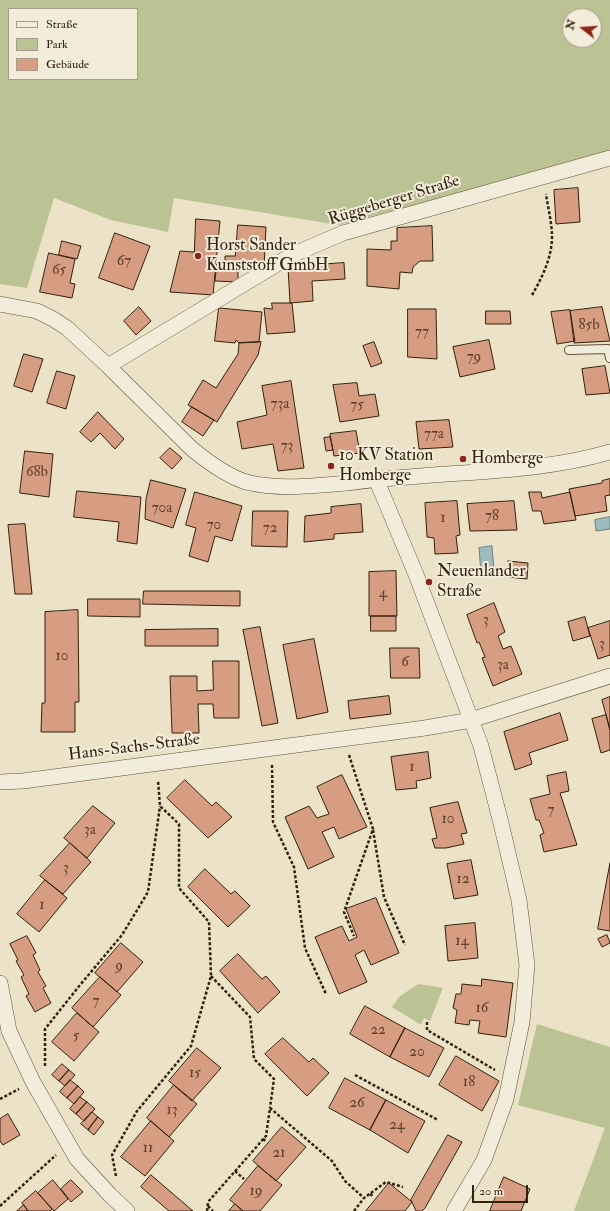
<!DOCTYPE html>
<html>
<head>
<meta charset="utf-8">
<style>
  body { margin:0 }
  #map { position:relative; width:610px; height:1211px; overflow:hidden; background:#ebe2c7; font-family:"IM FELL Double Pica",serif }
  canvas { display:block }
  .legend { position:absolute; left:8px; top:8px; width:130px; height:72px; box-sizing:border-box; background:#f2ecdb; border:1px solid #a69b88; margin:0; padding:5px 7px; list-style:none; font-size:12px; color:#33210c }
  .legend li { display:flex; align-items:center; gap:8px; height:20px }
  .legend b { width:20px; border:1px solid #a69b88 }
  .north { position:absolute; left:562px; top:8px; width:40px; height:40px; box-sizing:border-box; background:#f2ecdb; border:1px solid #a69b88; border-radius:50%; rotate:287deg; font-size:11px; font-weight:700; line-height:16px; text-align:center; color:#33210c }
  .north::after { content:''; display:block; margin:auto; width:14px; height:18px; background:#8f2418; clip-path:polygon(50% 0,100% 100%,50% 72%,0 100%) }
  .scale { position:absolute; left:472px; top:1185px; width:56px; height:18px; box-sizing:border-box; border:2px solid #33210c; border-top:0; padding-left:5px; font-size:12px; line-height:14px; white-space:nowrap; color:#33210c; -webkit-text-stroke:3px #f2ecdb; paint-order:stroke }
</style>
</head>
<body>
<div id="map">
<canvas width="610" height="1211"></canvas>
<ul class="legend">
<li><b style="height:5px;background:#f2ecdb"></b>Straße</li>
<li><b style="height:11px;background:#bbc293"></b>Park</li>
<li><b style="height:11px;background:#d79d83"></b>Gebäude</li>
</ul>
<div class="north">N</div>
<div class="scale">20 m</div>
</div>
<script>
const ctx = document.querySelector('canvas').getContext('2d');
ctx.lineJoin = 'round';
function fill(path, color) { ctx.fillStyle = color; ctx.fill(path, 'evenodd'); }
function stroke(path, color, width, dash) { ctx.strokeStyle = color; ctx.lineWidth = width; ctx.lineCap = dash ? 'butt' : 'round'; ctx.setLineDash(dash || []); ctx.stroke(path); }
function write(font, color, halo, rows, align = 'center') {
  ctx.font = font + ' "IM FELL Double Pica",serif'; ctx.lineWidth = 4; ctx.setLineDash([]); ctx.textBaseline = 'middle'; ctx.strokeStyle = halo; ctx.fillStyle = color; for (const [text, x, y, turn = 0] of rows) {
    ctx.save(); ctx.translate(x, y); ctx.rotate((+turn || 0) * Math.PI / 180); ctx.textAlign = isNaN(turn) ? turn : align; if (halo) ctx.strokeText(text, 0, 0); ctx.fillText(text, 0, 0); ctx.restore();
  }
}
const green = new Path2D(`
  M0 0H610V153L338 225 174 198 168 232 111 220 54 198 27 288 0 284ZM9 9H137V79H9ZM570 16H594V40H570Z
  M418 984 443 988 430 1021 424 1018 421 1025 392 1007 399 997Z
  M537 1024 610 1047V1211H574L605 1128 518 1105Z`);
const water = new Path2D(`
  M610 517V529L596 531 595 520Z
  M492 546 494 572 481 573 479 548Z`);
const building = new Path2D(`
  M578 188 580 222 556 224 554 190Z
  M196 219 220 221 213 295 170 292 180 251 194 252Z
  M238 225 266 227 264 267 238 264V282L215 281 217 261H225V256H235Z
  M432 226 433 261H420L413 267 412 273 400 272 399 289 367 286V249L391 250V241H397V228Z
  M115 233 150 246 133 290 99 278Z
  M62 241 81 246 77 259 59 255Z
  M49 253 75 259 70 283 75 284 72 298 40 292Z
  M344 263 345 279 312 281 313 301 290 303 288 267Z
  M272 303H292L295 332 267 334 264 308 272 309Z
  M139 307 151 321 136 335 124 321Z
  M602 307 610 341 574 343 570 311Z
  M219 308 262 312 259 342 239 343 236 340 235 343 215 341Z
  M408 309H436L437 359 408 357Z
  M570 310 575 341 557 344 551 312Z
  M486 311H510L511 324H486Z
  M489 340 495 369 460 377 453 347Z
  M261 342 258 355 217 422 188 405 203 380 216 388 238 354 239 343Z
  M374 342 382 363 371 367 363 346Z
  M24 354 43 359 32 392 14 386Z
  M605 366 610 393 586 395 582 369Z
  M57 371 75 376 66 409 47 403Z
  M291 381 304 468 278 471 273 444 242 449 237 422 267 415 262 386Z
  M357 383 359 396 375 394 379 416 340 422 333 385Z
  M192 407 214 420 203 436 182 422Z
  M98 412 124 439 115 449 100 433 91 442 80 432Z
  M449 420 453 447 419 449 416 422Z
  M356 431 360 453 334 456 330 434Z
  M330 437 333 450 326 451 324 438Z
  M170 448 182 458 172 469 160 458Z
  M25 451 53 454 49 497 20 493Z
  M329 463H333L334 469 330 470Z
  M610 479V495L605 496 607 511 575 516 569 489 602 483V481Z
  M151 480 186 489 173 528 145 519 146 499Z
  M77 491 141 497 137 544 117 541 119 522 74 517Z
  M195 492 242 506 232 541 215 536 208 562 189 556 196 528 186 525Z
  M529 492H541L542 498 570 492 576 520 544 524 541 511H533Z
  M457 501 460 535 456 536 458 553 435 554 434 538 427 537 425 503Z
  M514 501 517 530 470 531 467 504Z
  M361 504 363 532 334 534V539L304 542 305 516 331 513V507Z
  M253 511H288L287 547 252 546Z
  M25 524 32 594H15L8 525Z
  M508 561 528 563 527 579 508 577Z
  M396 571 397 616H369V572Z
  M144 591H240V606L143 604Z
  M88 599H140V617L88 616Z
  M494 603 505 632 498 636 503 649 511 646 522 674 493 686 482 658 485 657 479 642 477 643 467 615Z
  M78 610 79 702H75V732H41L42 703H45V612Z
  M371 616H396V631H371Z
  M585 617 590 636 573 641 568 622Z
  M610 621V655L598 659 588 628Z
  M260 627 278 723 262 726 243 630Z
  M218 629V646H145V630Z
  M314 639 328 712 297 719 283 645Z
  M390 648H419L420 678H391Z
  M213 661H239V718H214L213 704H198L199 733H172L170 676H197V691L213 690Z
  M389 696 391 714 350 719 348 701Z
  M610 697V730L602 700Z
  M560 713 568 740 529 753 532 764 515 770 504 732Z
  M606 715 610 730V750L601 753 592 719Z
  M428 752 431 778 416 781 417 788 396 790 391 757Z
  M566 772 569 791 560 793 577 845 544 852 540 835 544 833 539 820H536L530 799 550 794 547 776Z
  M342 775 367 827 339 839 334 827 322 832 334 857 308 869 285 817 309 806 317 818 329 814 317 787Z
  M185 780 212 806 216 802 232 817 208 838 167 798Z
  M458 802 467 833 461 834 464 844 446 848H435L432 839 437 838 430 808Z
  M93 806 115 823 87 858 64 838Z
  M70 843 91 862 63 894 40 876Z
  M471 860 478 895 454 899 447 864Z
  M610 863V931L598 929Z
  M205 869 231 894 235 891 250 906 228 927 188 887Z
  M45 880 67 898 39 932 17 914Z
  M376 898 399 953 371 965 364 950 355 955 367 982 339 994 315 937 342 926 349 941 357 937 346 909Z
  M475 923 478 958 448 961 445 926Z
  M607 935 610 943 602 947 598 939Z
  M27 936 36 953 33 955 40 970 38 972 46 986 43 988 51 1003 35 1012 26 996 29 994 21 977 24 975 16 961 18 960 10 944Z
  M121 943 143 962 117 992 95 973Z
  M238 954 262 979 266 976 280 992 258 1013 220 971Z
  M100 977 121 995 93 1027 72 1008Z
  M482 979 513 983 506 1037 478 1033 480 1021 470 1020 469 1025 455 1023 457 1010 453 1008 456 994H461L462 984 481 986Z
  M365 1006 405 1028 390 1057 350 1034Z
  M77 1013 99 1032 74 1061 52 1042Z
  M405 1028 444 1048 429 1077 390 1057Z
  M283 1038 309 1062 313 1058 329 1073 307 1096 265 1054Z
  M197 1048 221 1068 192 1101 169 1081Z
  M456 1056 499 1081 482 1111 439 1085Z
  M62 1064 69 1070 59 1081 52 1075Z
  M69 1070 75 1075 65 1086 59 1081Z
  M345 1078 386 1100 370 1130 329 1108Z
  M70 1080 78 1086 67 1098 60 1092Z
  M174 1085 197 1104 169 1137 147 1118Z
  M78 1086 84 1092 74 1104 67 1098Z
  M80 1097 87 1102 76 1114 70 1109Z
  M386 1100 425 1121 408 1153 370 1130Z
  M87 1102 95 1109 84 1121 76 1114Z
  M92 1112 98 1117 88 1130 81 1124Z
  M8 1114 20 1135 3 1145 0 1141V1119Z
  M98 1117 104 1122 94 1135 88 1130Z
  M151 1121 174 1141 145 1176 121 1157Z
  M282 1127 306 1147 276 1181 253 1161Z
  M448 1135 462 1142 425 1208 422 1211H416L411 1200Z
  M258 1166 282 1185 260 1211H243L230 1200Z
  M151 1175 193 1211H169L141 1187Z
  M504 1177 530 1189 521 1211H490Z
  M53 1180 68 1199 54 1211 38 1193Z
  M71 1180 83 1192 71 1202 61 1189Z
  M389 1183 412 1202 405 1211H366Z
  M36 1191 52 1209 50 1211H28L22 1203Z
  M235 1204 243 1211H229Z
  M24 1205 28 1211H17Z`);
const path = new Path2D(`
  M532 295C542 278 552 257 552 237 552 223 548 208 546 194
  M349 755 373 829 344 912 354 936
  M272 765 273 822 294 867 305 948 326 994
  M373 830 384 897 405 945
  M211 976 250 1017 254 1059 274 1079 270 1108
  M427 1022V1030L495 1070
  M45 1066V1029L80 985 122 935 148 892 160 806
  M355 1075 438 1120
  M0 1099 19 1089
  M263 1139 267 1142
  M235 1171 244 1179
  M116 1176 112 1155 137 1111 191 1046 211 976 209 922 179 888V824L160 806 158 780
  M370 1194 374 1197
  M0 1206 56 1155
  M208 1206 213 1211
  M207 1211 208 1202 266 1136 270 1108 332 1161 345 1181 364 1198
  M354 1211 364 1198 386 1182 403 1187`);
const service = new Path2D(`
  M569 350 608 349 610 358`);
const minor = new Path2D(`
  M0 304 37 311 53 319 67 328 108 366 192 449C208 462 227 476 246 482 278 490 313 486 346 483 367 480 388 478 409 477 475 471 546 471 610 452
  M108 366 292 255 343 233 610 158
  M376 479 415 572 481 746 501 823 519 900 527 965 522 1022 506 1099 484 1160 454 1211
  M0 782 23 781 425 728 471 720 610 676
  M0 983 9 1031 33 1082 77 1159 110 1195 127 1211`);
const markers = [
  [198,256,4,"#8f2418"],
  [463,459,4,"#8f2418"],
  [331,466,4,"#8f2418"],
  [429,582,4,"#8f2418"]
];
const numberNames = [
  ["67",124,262],
  ["65",59,271],
  ["85b",589,326],
  ["77",422,333],
  ["79",474,358],
  ["73a",280,405],
  ["75",357,406],
  ["77a",434,435],
  ["73",287,447],
  ["68b",37,473],
  ["70a",162,509],
  ["78",492,517],
  ["1",443,519],
  ["70",214,526],
  ["72",270,529],
  ["4",383,594],
  ["3",486,621],
  ["3",602,645],
  ["10",62,657],
  ["6",405,663],
  ["3a",503,666],
  ["1",412,768],
  ["7",551,811],
  ["10",448,820],
  ["3a",90,831],
  ["3",66,869],
  ["12",463,880],
  ["1",42,906],
  ["14",462,942],
  ["9",119,967],
  ["7",96,1002],
  ["16",482,1009],
  ["22",378,1031],
  ["5",76,1037],
  ["20",417,1053],
  ["15",195,1074],
  ["18",469,1083],
  ["26",357,1104],
  ["13",172,1111],
  ["24",397,1126],
  ["11",148,1149],
  ["21",279,1154],
  ["19",256,1192]
];
const streetNames = [
  ["Rüggeberger Straße",394,201,-17],
  ["Hans-Sachs-Straße",134,748,-7]
];
const poiNames = [
  ["Horst Sander",206,246],
  ["Kunststoff GmbH",206,266],
  ["10 KV Station",339,456],
  ["Homberge",339,476],
  ["Homberge",471,459],
  ["Neuenlander",437,572],
  ["Straße",437,592]
];
fill(green, '#bbc293');
fill(water, '#9cbcbf');
stroke(water, '#727e77', 1);
fill(building, '#d79d83');
stroke(building, '#33210c', 1);
stroke(service, '#61513b', 10);
stroke(minor, '#61513b', 16);
stroke(path, '#33210c', 2.5, [3, 2]);
stroke(service, '#f2ecdb', 8);
stroke(minor, '#f2ecdb', 15);
for (const [x, y, r, color] of markers) { const dot = new Path2D(); dot.arc(x, y, r, 0, 2 * Math.PI); ctx.fillStyle = color; ctx.fill(dot); stroke(dot, '#f2ecdb', 1.5); }
write('15px', '#5c402a', null, numberNames);
write('17px', '#33210c', '#f2ecdb', streetNames);
write('17px', '#33210c', '#f2ecdb', poiNames, 'left');
</script>
</body>
</html>
